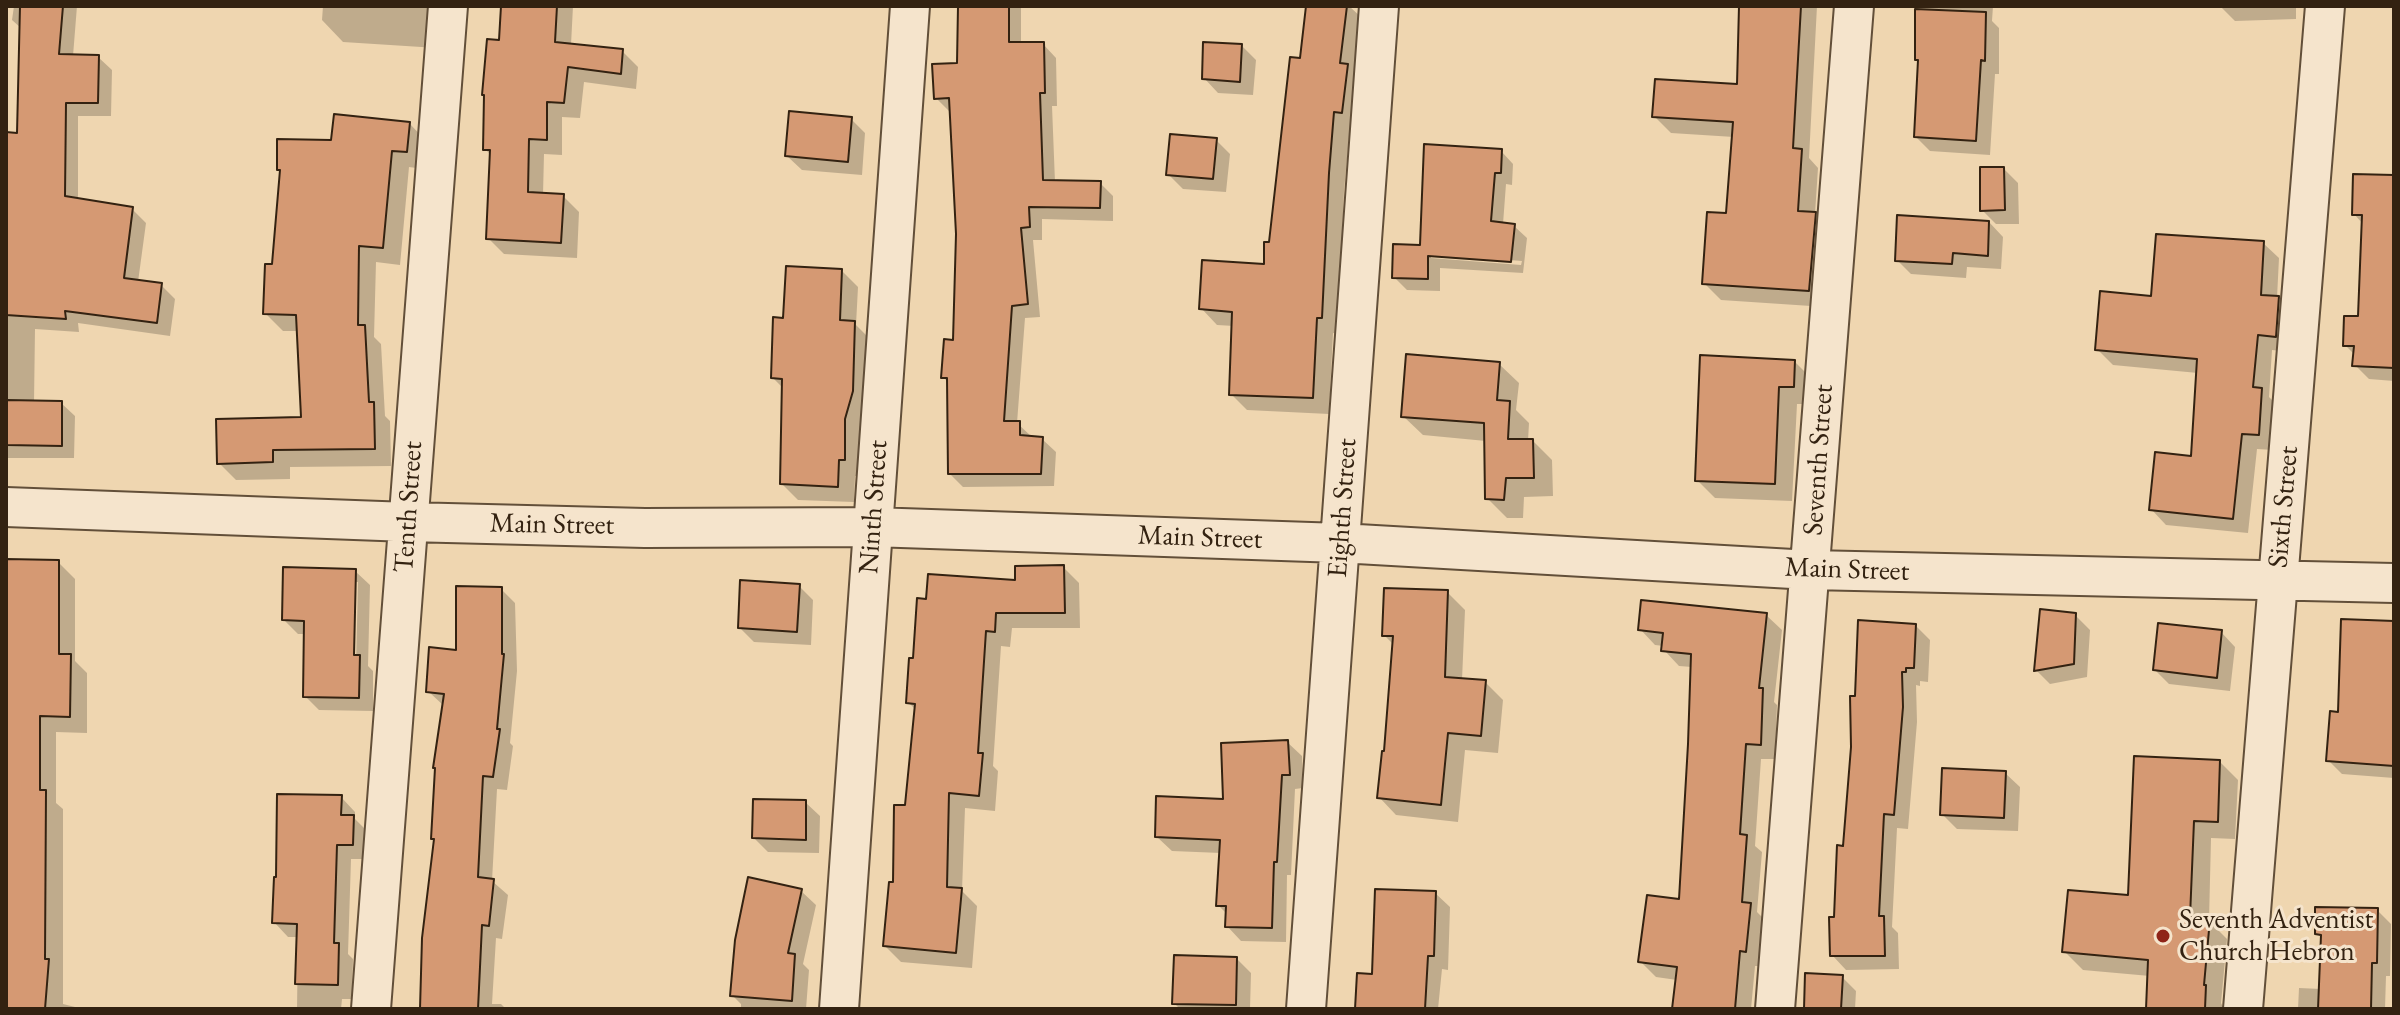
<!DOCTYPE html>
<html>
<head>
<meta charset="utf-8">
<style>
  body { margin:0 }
  #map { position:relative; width:2400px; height:1015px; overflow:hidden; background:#efd6b0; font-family:"EB Garamond",serif }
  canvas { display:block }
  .frame { position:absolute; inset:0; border:8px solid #321; pointer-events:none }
</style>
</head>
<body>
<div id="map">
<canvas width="2400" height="1015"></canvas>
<div class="frame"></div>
</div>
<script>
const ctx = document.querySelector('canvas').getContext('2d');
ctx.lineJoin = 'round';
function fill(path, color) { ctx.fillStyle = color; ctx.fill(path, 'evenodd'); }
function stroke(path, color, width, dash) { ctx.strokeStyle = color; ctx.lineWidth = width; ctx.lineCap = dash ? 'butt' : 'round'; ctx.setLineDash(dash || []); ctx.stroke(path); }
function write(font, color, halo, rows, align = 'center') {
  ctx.font = font + ' "EB Garamond",serif'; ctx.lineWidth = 6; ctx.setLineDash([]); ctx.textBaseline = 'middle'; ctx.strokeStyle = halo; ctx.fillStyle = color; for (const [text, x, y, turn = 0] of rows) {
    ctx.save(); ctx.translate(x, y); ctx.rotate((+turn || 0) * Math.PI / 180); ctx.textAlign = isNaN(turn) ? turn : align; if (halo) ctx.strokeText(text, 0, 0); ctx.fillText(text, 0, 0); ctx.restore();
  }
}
const shadow = new Path2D(`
  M14 6H77L73 56 98 57 112 70 111 116H78V200L132 209 146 223 138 282 161 285 175 299 170 336 78 323 79 332 35 329 34 403H61L75 416 74 458H6V186L19 135 22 29 12 20Z
  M323 6H439L437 48 343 42 322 20Z
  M503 6H573L571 45 622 51 638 67 636 89 584 82 580 118 562 117V155L544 154 543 195 563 196 579 212 577 258 504 254 488 238 492 156 485 149 501 42Z
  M960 6H1021V44H1043L1056 58 1057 106H1052L1055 182 1100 183 1113 196V221L1042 219V240H1033L1040 317 1025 318 1017 423 1032 437 1042 439 1056 452 1054 486 963 487 950 474 949 383 943 377 955 342 958 234 952 111H949L936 98 959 65Z
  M1308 6H1349L1363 19 1358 128 1350 127 1344 191 1338 334 1333 333 1329 414 1247 410 1231 394 1234 326 1217 325 1201 308 1266 267 1302 60Z
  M1741 6H1817L1809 158 1818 168 1815 214 1832 231 1826 307 1721 300 1704 283 1728 215 1734 137 1671 133 1654 116 1739 86Z
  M1917 6H1993L1992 21 1999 28V74H1995L1990 155 1930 151 1916 137 1920 62 1917 59Z
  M2220 6H2296V19L2235 21Z
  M1242 46 1256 60 1253 95 1218 93 1204 78Z
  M851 119 865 133 862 175 802 170 787 156Z
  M410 124 427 142 424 169 409 167 400 265 376 262 374 337 381 344 385 416 390 421 391 466 290 467V479L236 480 219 463 304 419 299 331H283L265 313 274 266 333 142Z
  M1216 140 1230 154 1226 192 1183 189 1168 174Z
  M1501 151 1513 164 1512 185 1506 184 1503 224 1514 226 1527 238 1523 273 1440 268V291L1407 290 1394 277ZM1431 254 1522 261 1521 265 1431 258Z
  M2004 169 2018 183 2019 224H1996L1982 210Z
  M2394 177V381L2369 379 2355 365V355L2345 345 2359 318 2363 224 2354 214Z
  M1989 222 2003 237 2001 269 1967 267 1966 278 1911 274 1897 260Z
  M2263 243 2279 258 2277 298 2294 314 2291 352 2272 350 2269 397 2277 405 2274 450 2257 449 2248 533 2166 525 2151 509 2193 458 2198 373 2113 365 2097 349 2153 298Z
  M842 271 858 287 856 325 871 340 861 476H855L854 502 798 500 782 484 784 389 773 378Z
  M1795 362 1813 380 1811 404H1797L1792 501 1715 498 1697 480Z
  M1499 364 1519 383 1516 410 1529 423 1528 441H1533L1552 460 1553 496 1524 497 1523 518H1507L1487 498 1486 441 1423 435 1403 416Z
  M6 561 58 562 75 579V661L87 673V733L56 732V803L63 809V1004L83 1009H6Z
  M1063 567 1079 583 1080 628H1012L1010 647 1001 646 993 766 998 771 995 811 965 808 962 891 977 906 972 968 901 962 885 946 907 807 916 710 908 702 928 601 1017 582Z
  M355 571 370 585 368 666 373 671V711L319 710 305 696 306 634H298L284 620ZM354 582H358L356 665H352Z
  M799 586 813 600 811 645 754 642 740 628Z
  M501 589 515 603 517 671 510 743 513 746 507 790 497 789 492 881 508 895 502 939 496 938 492 1004H501L506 1009H421L444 706 428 691 458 652Z
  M1447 592 1465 610 1462 680 1485 682 1503 700 1498 753 1465 750 1458 822 1396 815 1379 797 1386 754 1394 645 1384 635Z
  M1766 615 1782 630 1774 702 1777 705 1775 759H1761L1755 846 1762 852 1757 912 1766 921 1761 966H1755L1751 1009H1674L1677 980 1656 977 1641 962 1681 901 1692 667 1679 666 1664 650V646L1655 645 1640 629Z
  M2075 615 2090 630 2087 677 2050 684 2036 670Z
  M2394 623V778L2342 774 2328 760 2340 714Z
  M1916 626 1930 640 1928 682 1920 681V686L1916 685 1917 722 1908 829 1897 828 1892 927 1898 933 1899 969 1846 970 1832 955 1844 848 1856 697Z
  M2221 632 2235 647 2230 691 2169 684 2155 670Z
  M1287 742 1302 756 1303 788 1295 789 1291 875H1287L1286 942 1241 941 1227 926 1228 915 1218 905 1221 853 1172 851 1157 837 1225 801Z
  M2219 761 2238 780 2235 839 2211 838 2209 921 2227 939 2221 1003 2224 1009H2148L2150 976 2083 970 2064 951 2129 897Z
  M2005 773 2020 787 2018 831 1957 829 1942 814Z
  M341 797 355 812V819L367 831V859H351L348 954 353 959 352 999H342L341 1009H297L298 937H288L274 922Z
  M805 802 820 816 819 853 768 852 754 838Z
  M801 891 816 905 803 964 809 970 806 1009H741V1004L732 995Z
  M1435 893 1450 907 1448 970 1442 969 1438 1009H1357L1374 976Z
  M2377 910 2391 924 2390 976H2386L2385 1009H2298L2299 988 2321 989 2323 939 2317 933Z
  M1237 959 1251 973 1250 1009H1180L1174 1003Z
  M1842 977 1856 991 1855 1009H1806Z`);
const building = new Path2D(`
  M20 6H63L59 54 99 55 98 103H66L65 196 133 207 124 278 162 283 157 323 65 311 66 319 6 315V132L17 133Z
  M501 6H557L555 42 623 49 621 74 568 67 564 103 547 102V140L529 139 528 192 564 194 561 243 486 239 490 150H483L484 95H482L487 39 499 40Z
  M958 6H1009V42H1044L1045 93H1040L1043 180 1101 181 1100 208 1029 207 1030 227 1021 228 1028 304 1012 306 1004 421H1020V435L1043 437 1041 474H948L947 378H941L944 339 953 340 956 234 949 98 934 99 932 64 957 63Z
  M1306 6H1347L1340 63 1348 64 1342 113 1334 112 1329 173 1322 318H1317L1313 398 1229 395 1232 312 1199 309 1202 260 1264 264V242H1269L1290 57 1300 58Z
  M1739 6H1801L1793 148 1802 149 1798 211 1816 212 1809 291 1702 284 1707 212 1726 213 1733 122 1652 117 1655 79 1737 84Z
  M1915 9 1986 12 1985 61 1981 60 1976 141 1914 137 1918 60H1915Z
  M1203 42 1242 44 1240 82 1202 79Z
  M789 111 852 117 848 162 785 156Z
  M334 114 410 122 407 152 392 151 383 248 359 246 358 325H365L369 402H374L375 449 273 450V462L217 464 216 419 301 417 296 315 263 314 265 264H272L280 170H277V139L331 140Z
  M1170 134 1217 138 1213 179 1166 175Z
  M1424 144 1502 149 1501 173H1495L1491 221 1515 224 1511 262 1428 256V279L1392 278 1393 244 1420 245Z
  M1980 167H2004L2005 210 1980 211Z
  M2353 174 2394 175V368L2352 366 2354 346H2343L2344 316H2358L2362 215H2352Z
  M1897 215 1989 221 1988 256 1953 253 1952 264 1895 261Z
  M2156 234 2264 241 2261 295 2279 296 2276 337 2258 335 2253 387 2262 388 2259 435 2242 434 2233 519 2149 510 2155 452 2191 456 2197 359 2095 350 2100 291 2151 296Z
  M786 266 842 269 840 320 855 321 853 391 845 419V460H839L838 487 780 484 782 379 771 378 773 317 783 318Z
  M1406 354 1500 362 1497 400 1510 401 1508 439H1533L1534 478H1506L1504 500 1485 499 1484 423 1401 417Z
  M1700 355 1795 360 1794 387H1779L1775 484 1695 481Z
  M6 400 62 401V446L6 445Z
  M6 559 59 560V654H71L70 717 40 716V790H46L45 959H49L45 1009H6Z
  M1064 565 1065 613H996L995 632 986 631 978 753H983L979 796 949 793 947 887 962 888 956 953 883 946 889 882H893L894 805H905L915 704 906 703 909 658H913L917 598 926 599 928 574 1015 580V566Z
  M283 567 356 569 354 655H360L359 698 303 697 304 621 282 620Z
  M740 580 800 584 797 632 738 628Z
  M456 586 502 587V654H504L497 729H500L493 777 483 776 478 877 494 879 489 926 482 925 478 1009H420L422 938 434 839H431L435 768H433L444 694 426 692 429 647 456 650Z
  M1384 588 1448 590 1445 677 1486 680 1481 736 1448 733 1441 805 1377 798 1382 751H1384L1393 636H1382Z
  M1641 600 1767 613 1759 688H1763L1761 745 1746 744 1740 834 1747 835 1742 902 1751 903 1746 952 1740 951 1735 1009H1672L1677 967 1638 962 1647 895 1679 899 1688 744 1691 654 1661 651 1663 633 1638 630Z
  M2040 609 2076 613 2074 664 2034 671Z
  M2341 619 2394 621V766L2326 761 2330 711 2338 712Z
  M1858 620 1916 624 1914 668H1906V672H1902L1903 707 1894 815 1884 814 1879 916H1884L1885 956H1830L1829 917H1834L1837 845 1843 846 1851 747 1850 696H1855Z
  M2158 623 2222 630 2217 678 2153 670Z
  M1288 740 1290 775H1282L1277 862H1274L1272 928 1225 927 1226 906H1216L1220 840 1155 837 1156 796 1223 799 1221 743Z
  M2134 756 2220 760 2218 822 2194 821 2190 917 2210 919 2204 985H2206L2205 1009H2146L2148 960 2062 952 2068 890 2128 895Z
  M1942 768 2006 771 2004 818 1940 815Z
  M277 794 342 795 341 815H354L353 845H337L334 943H339L338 985 295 984 297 924 272 923 274 877H276Z
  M753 799 806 800V840L752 838Z
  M748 877 802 889 788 953 795 954 792 1001 730 996 735 940Z
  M1375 889 1436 891 1434 956H1428L1425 1009H1355L1357 973 1372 974Z
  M2315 907 2378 908 2377 963H2372L2371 1009H2318L2321 935 2315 934Z
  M1174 955 1237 957 1236 1005 1172 1004Z
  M1805 973 1843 975 1841 1009H1804Z`);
const minor = new Path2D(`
  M6 507 408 522 645 528 872 527 1340 543 1810 570 2394 583
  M371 1009 448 6
  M839 1009 910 6
  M1306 1009 1379 6
  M1775 1009 1854 6
  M2243 1009 2325 6`);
const markers = [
  [2163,936,8,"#8f2418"]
];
const streetNames = [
  ["Seventh Street",1819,460,-86],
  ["Tenth Street",409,507,-86],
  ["Ninth Street",874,507,-86],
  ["Sixth Street",2284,507,-85],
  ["Eighth Street",1343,508,-86],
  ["Main Street",552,525,1],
  ["Main Street",1200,538,2],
  ["Main Street",1847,570,2]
];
const poiNames = [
  ["Seventh Adventist",2179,920],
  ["Church Hebron",2179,952]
];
fill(shadow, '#0003');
fill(building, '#d59973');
stroke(building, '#321', 2);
stroke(minor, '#624f39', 42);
stroke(minor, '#f5e4cc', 38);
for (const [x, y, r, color] of markers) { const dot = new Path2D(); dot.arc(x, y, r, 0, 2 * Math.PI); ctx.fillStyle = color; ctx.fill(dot); stroke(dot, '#f5e4cc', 3); }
write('28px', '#321', '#f5e4cc', streetNames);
write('28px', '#321', '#f5e4cc', poiNames, 'left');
</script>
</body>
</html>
